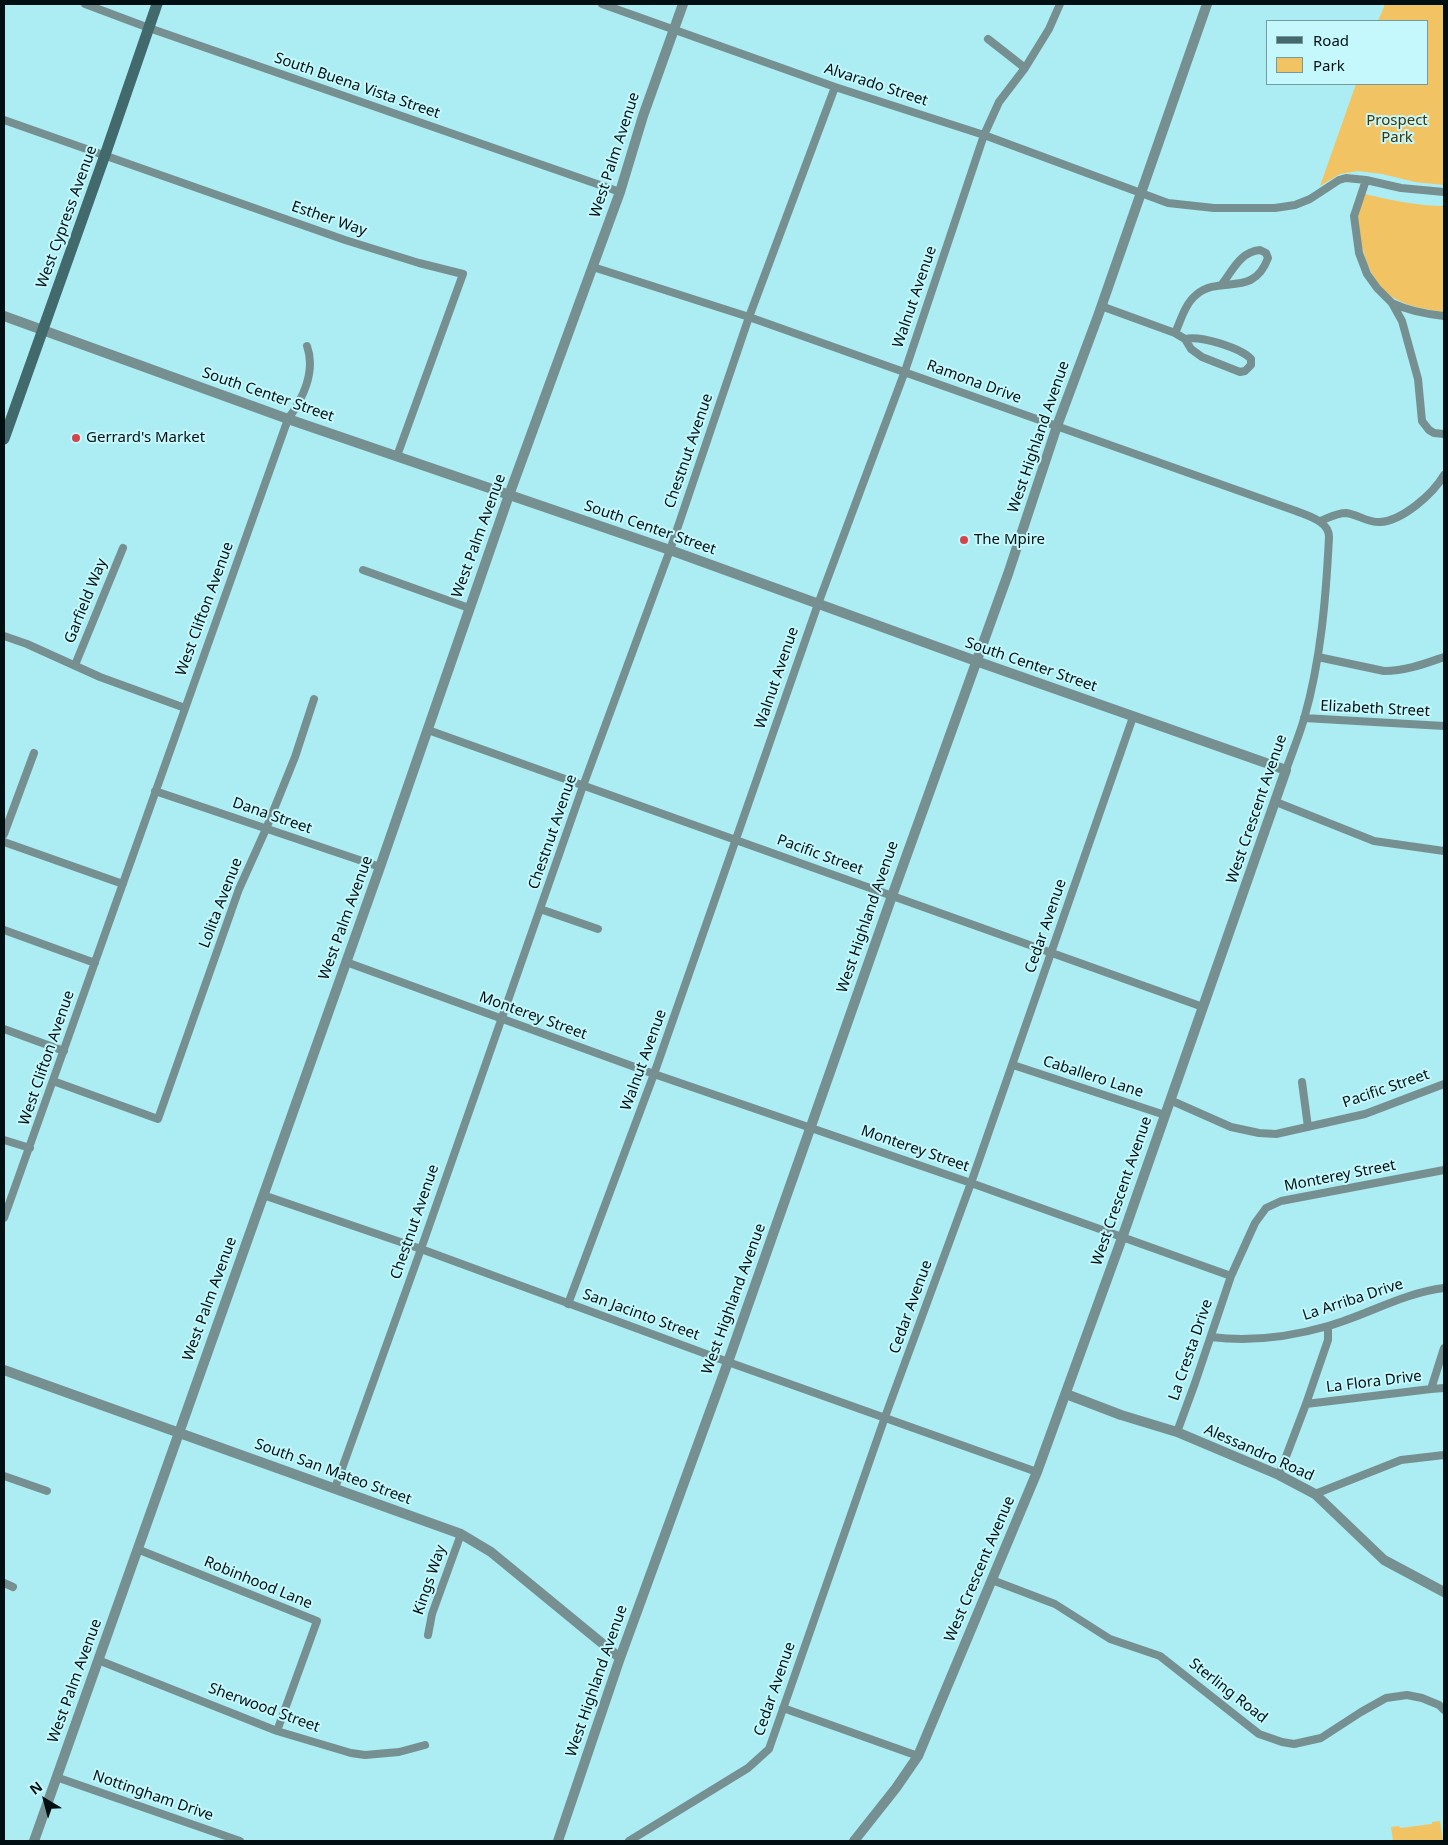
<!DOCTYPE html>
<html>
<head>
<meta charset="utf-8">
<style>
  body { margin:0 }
  #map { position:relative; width:1448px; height:1845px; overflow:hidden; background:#abedf3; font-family:"Noto Sans",sans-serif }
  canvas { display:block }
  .frame { position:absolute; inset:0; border:5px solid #001012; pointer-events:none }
  .legend { position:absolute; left:1266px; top:20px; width:162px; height:65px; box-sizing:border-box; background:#c4f8fc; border:1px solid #769b9e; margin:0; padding:6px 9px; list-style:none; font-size:15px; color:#001012 }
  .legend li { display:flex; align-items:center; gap:10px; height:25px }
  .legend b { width:25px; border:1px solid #769b9e }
  .north { position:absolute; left:20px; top:1775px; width:50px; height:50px; -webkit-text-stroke:4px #c4f8fc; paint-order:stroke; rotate:323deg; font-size:14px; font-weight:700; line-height:20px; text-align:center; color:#001012 }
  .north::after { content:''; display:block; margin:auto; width:18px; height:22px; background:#001012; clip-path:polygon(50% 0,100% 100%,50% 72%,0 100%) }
</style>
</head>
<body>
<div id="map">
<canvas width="1448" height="1845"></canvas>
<div class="frame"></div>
<ul class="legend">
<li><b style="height:6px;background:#426a6d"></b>Road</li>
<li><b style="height:14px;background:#f2c363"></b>Park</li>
</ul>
<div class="north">N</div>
</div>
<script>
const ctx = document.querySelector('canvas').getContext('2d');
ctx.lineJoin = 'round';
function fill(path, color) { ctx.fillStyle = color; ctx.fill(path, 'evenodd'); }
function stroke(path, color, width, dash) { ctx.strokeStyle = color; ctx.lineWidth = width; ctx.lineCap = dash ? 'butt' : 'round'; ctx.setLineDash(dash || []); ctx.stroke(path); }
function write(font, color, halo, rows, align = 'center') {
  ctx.font = font + ' "Noto Sans",sans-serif'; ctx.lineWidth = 4; ctx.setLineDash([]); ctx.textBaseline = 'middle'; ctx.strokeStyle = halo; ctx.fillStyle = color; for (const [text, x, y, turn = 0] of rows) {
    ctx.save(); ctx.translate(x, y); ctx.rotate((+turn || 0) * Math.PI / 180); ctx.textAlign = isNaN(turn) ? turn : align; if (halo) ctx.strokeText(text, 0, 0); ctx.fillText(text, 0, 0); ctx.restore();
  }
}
const green = new Path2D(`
  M1385 4H1444V185L1415 182 1382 174 1358 171 1340 174 1320 186 1356 84H1427V21H1378Z
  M1365 194C1391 200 1417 206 1444 206V312C1399 306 1376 297 1363 250 1360 240 1355 223 1358 212 1359 206 1362 200 1365 194Z
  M1440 1821 1443 1841H1393L1391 1827 1399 1826 1400 1828 1432 1824V1822Z`);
const minor = new Path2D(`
  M85 4 149 28 620 192
  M602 4 835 87 984 135 1168 203 1214 208H1275L1295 205 1310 199 1339 180 1346 178 1366 180 1354 216 1359 253 1367 274 1377 288 1392 303 1402 321 1418 379 1422 421 1429 430 1434 433 1444 434
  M988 39 1025 68
  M4 120 345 240 419 263 463 274 397 456
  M1366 180 1401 188 1444 192
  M593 267 749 317 1296 511C1308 516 1329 521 1329 537 1326 597 1321 660 1304 719 1299 736 1292 753 1286 770
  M1392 303C1409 311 1425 314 1444 316
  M1101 306 1175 333 1185 339 1191 349 1202 357 1240 372 1245 371 1251 365V359C1241 348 1200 335 1185 339
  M1175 333C1181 320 1185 304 1196 295 1220 274 1253 299 1268 258L1266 253 1260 250C1240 252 1233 270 1222 284
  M1320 521C1328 518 1337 513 1346 513 1357 514 1368 523 1380 522 1402 521 1433 494 1444 475
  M363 570 469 608
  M4 636 27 644 100 677 185 708
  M1318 657 1384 671C1406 671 1424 664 1444 657
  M75 665 123 548
  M1304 718 1444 726
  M428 730 1203 1007
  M155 791 380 867
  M1276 802 1374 841 1444 851
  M4 834 34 753
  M4 842 123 884
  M540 909 598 929
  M4 930 95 963
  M346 962 654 1074 971 1183 1231 1276 1255 1223 1266 1208 1281 1201 1444 1170
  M4 1029 64 1051
  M1013 1065 1165 1115
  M53 1081 158 1119 239 889 266 829 295 757 314 699
  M1302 1082 1308 1127
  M1170 1100 1231 1127 1259 1133 1276 1134 1365 1114 1444 1084
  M4 1140 30 1148
  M263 1195 421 1249 728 1362 1037 1472
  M4 1218 288 419C303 399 316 371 307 346
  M568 1304 654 1074 818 604 905 371 984 135 999 102 1025 68 1049 29 1060 4
  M1211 1337C1251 1342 1290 1337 1328 1326 1367 1315 1403 1293 1444 1288
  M1431 1389 1444 1388
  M1306 1404 1431 1389 1444 1348
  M1177 1432 1195 1383 1231 1276
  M1279 1475 1306 1404 1328 1340V1326
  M4 1476 47 1491
  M335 1488 421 1249 583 786 670 550 749 317 835 87
  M1315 1494 1401 1460 1444 1455
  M137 1549 317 1621 277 1731
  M992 1580 1055 1604 1110 1639 1160 1656 1259 1734 1282 1742 1294 1744 1321 1738 1361 1712 1386 1698 1407 1695 1422 1698 1439 1705 1444 1710
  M4 1583 13 1587
  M428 1635 432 1614 461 1534
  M98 1660 277 1731 351 1753 365 1755 399 1752 425 1745
  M783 1708 918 1756
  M56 1777 240 1841
  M629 1841 748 1768 769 1749 885 1417 971 1183 1133 717`);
const tertiary = new Path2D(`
  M4 316 288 419 670 550 976 661 1286 770 1122 1238 1037 1472 918 1756 896 1788 854 1841
  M4 1370 461 1534 491 1552 620 1658
  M1066 1394 1121 1415 1177 1432 1279 1475 1315 1494 1384 1560 1444 1592
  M34 1841 380 867 509 495 620 192 643 116 683 4
  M558 1841 620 1658 728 1362 892 896 1008 574 1057 426 1098 316 1207 4`);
const secondary = new Path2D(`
  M4 439 105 155 157 4`);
const markers = [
  [76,438,5,"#d44549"],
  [964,540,5,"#d44549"]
];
const streetNames = [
  ["Alvarado Street",876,85,18],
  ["South Buena Vista Street",357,86,19],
  ["West Palm Avenue",615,155,-72],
  ["West Cypress Avenue",67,217,-70],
  ["Esther Way",329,219,19],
  ["Walnut Avenue",915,297,-71],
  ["Ramona Drive",974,382,20],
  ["South Center Street",268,395,19],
  ["West Highland Avenue",1039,437,-71],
  ["Chestnut Avenue",689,451,-71],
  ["South Center Street",650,528,19],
  ["West Palm Avenue",479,536,-70],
  ["Garfield Way",86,601,-68],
  ["West Clifton Avenue",205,609,-70],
  ["South Center Street",1031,665,19],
  ["Walnut Avenue",777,678,-71],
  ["Elizabeth Street",1375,709,3],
  ["West Crescent Avenue",1257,809,-71],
  ["Dana Street",272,816,19],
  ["Chestnut Avenue",553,832,-71],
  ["Pacific Street",820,855,20],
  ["Lolita Avenue",221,903,-69],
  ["West Highland Avenue",868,917,-71],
  ["West Palm Avenue",346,918,-70],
  ["Cedar Avenue",1046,926,-71],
  ["Monterey Street",533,1016,20],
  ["West Clifton Avenue",47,1058,-71],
  ["Walnut Avenue",644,1060,-70],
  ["Caballero Lane",1093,1077,18],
  ["Pacific Street",1386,1089,-19],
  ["Monterey Street",915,1149,19],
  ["Monterey Street",1340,1176,-11],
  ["West Crescent Avenue",1122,1191,-71],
  ["Chestnut Avenue",415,1222,-71],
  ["West Palm Avenue",210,1299,-70],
  ["West Highland Avenue",734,1299,-70],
  ["La Arriba Drive",1353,1300,-18],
  ["Cedar Avenue",911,1307,-70],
  ["San Jacinto Street",641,1315,20],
  ["La Cresta Drive",1191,1350,-71],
  ["La Flora Drive",1374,1382,-7],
  ["Alessandro Road",1259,1453,24],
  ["South San Mateo Street",333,1472,20],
  ["West Crescent Avenue",980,1569,-67],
  ["Kings Way",430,1580,-71],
  ["Robinhood Lane",258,1583,22],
  ["West Palm Avenue",75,1681,-70],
  ["West Highland Avenue",597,1681,-71],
  ["Cedar Avenue",775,1689,-71],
  ["Sterling Road",1228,1691,38],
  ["Sherwood Street",264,1708,20],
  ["Nottingham Drive",153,1796,19]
];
const parkNames = [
  ["Prospect",1397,121],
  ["Park",1397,138]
];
const poiNames = [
  ["Gerrard's Market",86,438],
  ["The Mpire",974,540]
];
fill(green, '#f2c363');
stroke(minor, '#769092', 8);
stroke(tertiary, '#769092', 10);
stroke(secondary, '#426a6d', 11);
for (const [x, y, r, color] of markers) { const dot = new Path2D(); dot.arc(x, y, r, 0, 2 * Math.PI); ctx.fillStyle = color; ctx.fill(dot); stroke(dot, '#c4f8fc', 2); }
write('15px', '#001012', '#c4f8fc', streetNames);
write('15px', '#4a3501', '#c4f8fc', parkNames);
write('15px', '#001012', '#c4f8fc', poiNames, 'left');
</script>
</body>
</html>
